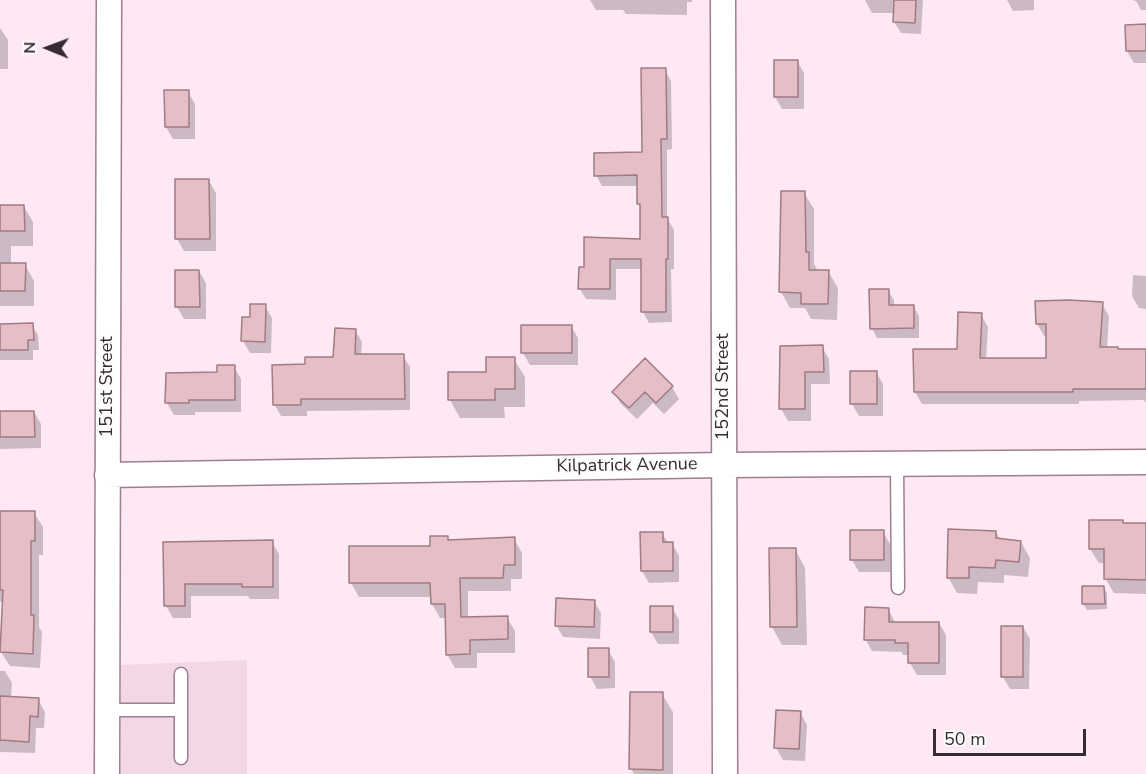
<!DOCTYPE html>
<html>
<head>
<meta charset="utf-8">
<style>
  body { margin:0 }
  #map { position:relative; width:1146px; height:774px; overflow:hidden; background:#fee8f4; font-family:"Nunito Sans",sans-serif }
  canvas { display:block }
  .north { position:absolute; left:18px; top:18px; width:60px; height:60px; -webkit-text-stroke:4px #fcfcfc; paint-order:stroke; rotate:271deg; font-size:16px; font-weight:700; line-height:24px; text-align:center; color:#392b33 }
  .north::after { content:''; display:block; margin:auto; width:21px; height:27px; background:#392b33; clip-path:polygon(50% 0,100% 100%,50% 72%,0 100%) }
  .scale { position:absolute; left:933px; top:729px; width:153px; height:27px; box-sizing:border-box; border:3px solid #392b33; border-top:0; padding-left:8px; font-size:18px; line-height:21px; white-space:nowrap; color:#392b33; -webkit-text-stroke:4px #fcfcfc; paint-order:stroke }
</style>
</head>
<body>
<div id="map">
<canvas width="1146" height="774"></canvas>
<div class="north">N</div>
<div class="scale">50 m</div>
</div>
<script>
const ctx = document.querySelector('canvas').getContext('2d');
ctx.lineJoin = 'round';
function fill(path, color) { ctx.fillStyle = color; ctx.fill(path, 'evenodd'); }
function stroke(path, color, width, dash) { ctx.strokeStyle = color; ctx.lineWidth = width; ctx.lineCap = dash ? 'butt' : 'round'; ctx.setLineDash(dash || []); ctx.stroke(path); }
function write(font, color, halo, rows, align = 'center') {
  ctx.font = font + ' "Nunito Sans",sans-serif'; ctx.lineWidth = 5; ctx.setLineDash([]); ctx.textBaseline = 'middle'; ctx.strokeStyle = halo; ctx.fillStyle = color; for (const [text, x, y, turn = 0] of rows) {
    ctx.save(); ctx.translate(x, y); ctx.rotate((+turn || 0) * Math.PI / 180); ctx.textAlign = isNaN(turn) ? turn : align; if (halo) ctx.strokeText(text, 0, 0); ctx.fillText(text, 0, 0); ctx.restore();
  }
}
const built = new Path2D(`
  M247 660V774H121V665Z`);
const shadow = new Path2D(`
  M590 0H692V2H687V15L626 14 623 10H596Z
  M865 0H923L921 34 901 33 894 22 895 13H872Z
  M1007 0H1034V10L1013 11Z
  M1132 0H1146V10H1141L1136 1Z
  M1146 27V63H1134L1127 51Z
  M0 28 8 40V69H0Z
  M797 61 804 73V109H782L775 97Z
  M665 70 671 81 672 149 667 150V218L674 230V269H671L672 322 649 323 643 312V269H616V300L586 299 580 289 585 269 642 240 641 209 639 204 638 186H602L596 175 643 154Z
  M188 92 195 104V139H173L166 127Z
  M209 181 216 193V251H184L177 239Z
  M804 193 814 209V264L818 271H828L838 288 837 320 811 319 805 308H790L781 292Z
  M0 207H24L33 222V246H11V265H25L34 281V306H0Z
  M199 271 206 283V319H184L177 307Z
  M1133 275 1146 276V309L1139 308 1132 296Z
  M888 291 894 300V306L914 307 919 316V338H877L872 328Z
  M1102 304 1109 316 1107 348 1118 351 1146 350V403L1144 400 1079 401V404H922L915 392 958 351 981 315 988 327 986 360 1047 359V336H1044L1037 324Z
  M265 306 272 318 271 353H250L243 341 251 319Z
  M0 325H32L38 335 39 350H33V360H0Z
  M571 326 578 338V365H530L523 353Z
  M355 330 362 342 361 356H403L410 367V410L307 411V416H281L274 404 306 366 335 358Z
  M781 347H822L829 359 830 384H811V421H788L781 409Z
  M514 359 525 377V407H504L505 418H460L450 400 487 374Z
  M234 367 241 379V412H195V415H174L167 403Z
  M876 372 883 384V416H859L852 404Z
  M672 387 679 399 664 414 653 403 637 419 621 404 614 392Z
  M34 412 41 424V448L0 449V413Z
  M0 513H34L43 527V555H39V627L42 632 40 668 10 666 1 652 4 604 0 601Z
  M1123 524 1146 526V594L1114 593 1105 578V563H1099L1090 549Z
  M883 532 890 544 891 572H859L852 560Z
  M996 532 1000 540 1021 542 1030 558 1028 577 1004 575V583L978 582 977 594 957 593 948 577Z
  M662 533 668 543H672L679 556V582L649 583 642 571Z
  M447 537 450 541 514 539 522 553V579H511V591H468V618H507L515 631V653H477V668H455L447 654V618H440L432 604V597H359L351 583 350 547H432Z
  M272 542 279 554V599H250L248 596H191V618H173L166 606 165 543Z
  M795 549 805 568 807 645H782L772 627Z
  M1103 587 1107 593V609L1087 610 1083 604Z
  M594 601 601 613 600 639 563 637 556 625Z
  M672 607 679 620V644H658L651 632Z
  M889 610 895 623H939L946 635V675H917L910 663V655H903L902 652 872 651 865 639Z
  M1023 627 1030 639 1029 689H1010L1003 677Z
  M608 650 615 662V688L597 689 590 676Z
  M0 671H5L12 683 11 698 38 700 45 712 44 728H36L35 753 0 752Z
  M631 694H662L673 712V774H634L631 769Z
  M800 712 807 725 805 761 783 760 776 748Z`);
const building = new Path2D(`
  M894 0H916L915 23 893 22Z
  M1146 24V51H1126L1125 25Z
  M774 60H798V97H774Z
  M641 68H666L667 139H661L662 217H668V259H666V312H641V259H610V289H578L579 267H584V237L640 239V204H637V175L594 176V153L642 152Z
  M164 90H189V127H165Z
  M175 179H209L210 239H175Z
  M781 191H805L806 252H809V270H829L828 304H801V293L779 292Z
  M0 205H24L25 231H0Z
  M0 263H26L25 291H0Z
  M175 270H199L200 307H175Z
  M869 289H889V305H914V328L870 329Z
  M1069 300 1103 302 1100 347H1118V349H1146V389H1073V392H914L913 349H957L958 312 982 313 980 358H1046V324H1036L1035 301Z
  M250 304H266L265 342 241 341 242 317H250Z
  M33 323 34 340H28V350H0V324Z
  M521 325H572V353H521Z
  M335 328 356 329 355 354H404L405 399H301V405H273L272 365 305 364V357H333Z
  M823 345 824 372H805V409H779L780 346Z
  M486 357H515V389H495V400H448V372H486Z
  M645 358 673 386 656 403 645 392 629 408 612 392Z
  M217 365H235V400H189V403H165L166 373 217 372Z
  M850 371H877V404H850Z
  M0 411H34L35 437H0Z
  M0 511H35V541H31V615H34L33 654 0 652 3 590H0Z
  M1089 520H1123V523H1146V580L1104 579V549H1089Z
  M948 529 996 531V538L1021 541 1019 562 996 560 995 568 969 567V578H947Z
  M850 530H884V560H850Z
  M640 532H663V542H673V571H641Z
  M430 536H448V540L515 537V565H504L503 578H460L461 617 508 616V639L470 640V654L446 655 445 604H431L430 583H349V546H430Z
  M273 540V587H242V584H185V606H164L163 542Z
  M769 548H796L797 627H770Z
  M1082 586H1104L1105 604H1082Z
  M556 598 595 600 594 627 555 626Z
  M650 606H673V632H650Z
  M865 607 889 608V622H939V663H908V643H895V640H864Z
  M1001 626H1023V677H1001Z
  M588 648H609V677H588Z
  M630 692H663V770L629 769Z
  M0 696 39 698 38 717 30 716 29 742 0 740Z
  M776 710 801 711 799 749 774 748Z`);
const service = new Path2D(`
  M897 463 898 588
  M181 674V758
  M107 710H181`);
const minor = new Path2D(`
  M723 0 725 774
  M107 475 724 465 1146 462
  M107 774 109 0`);
const streetNames = [
  ["151st Street",108,387,-90],
  ["152nd Street",724,387,-90],
  ["Kilpatrick Avenue",627,466,-1]
];
fill(built, '#f2d8e6');
fill(shadow, '#0003');
fill(building, '#e6bec6');
stroke(building, '#a07b83', 1.5);
stroke(service, '#9e7e8f', 15);
stroke(minor, '#9e7e8f', 27);
stroke(service, '#fff', 12);
stroke(minor, '#fff', 24);
write('18px', '#392b33', '#fcfcfc', streetNames);
</script>
</body>
</html>
